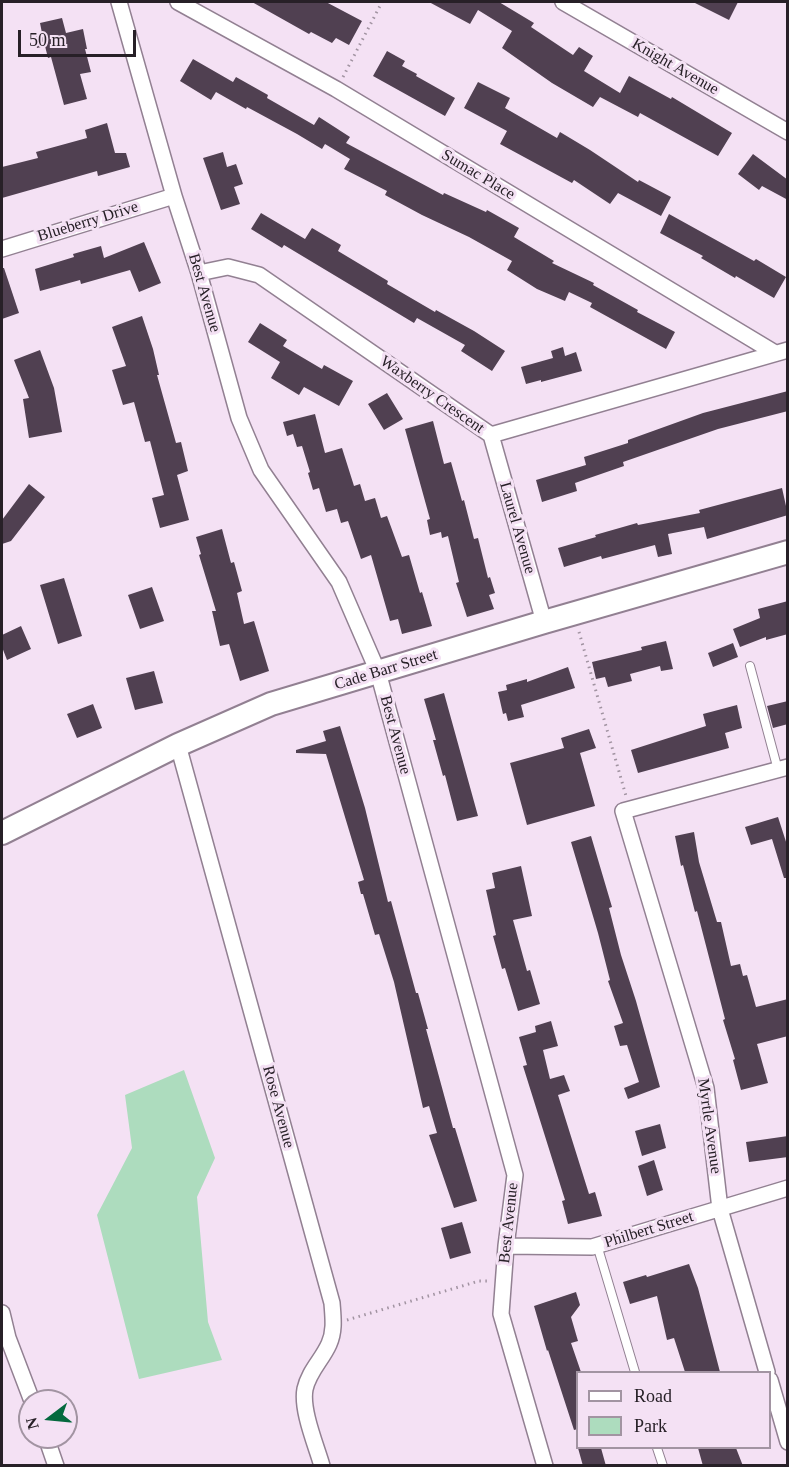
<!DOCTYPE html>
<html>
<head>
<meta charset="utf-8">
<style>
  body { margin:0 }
  #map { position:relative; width:789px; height:1467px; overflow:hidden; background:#f4e1f4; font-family:Georgia,serif }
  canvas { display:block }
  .frame { position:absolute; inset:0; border:3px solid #272027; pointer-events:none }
  .legend { position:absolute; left:576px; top:1371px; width:195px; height:78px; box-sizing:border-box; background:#f4e1f4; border:2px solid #a294a2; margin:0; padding:8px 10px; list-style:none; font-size:18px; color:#272027 }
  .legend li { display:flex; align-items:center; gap:12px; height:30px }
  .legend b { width:30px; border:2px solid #a294a2 }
  .north { position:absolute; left:18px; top:1389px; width:60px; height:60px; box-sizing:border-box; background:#f4e1f4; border:2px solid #a294a2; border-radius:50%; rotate:254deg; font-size:16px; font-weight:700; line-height:24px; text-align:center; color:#272027 }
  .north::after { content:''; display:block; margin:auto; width:21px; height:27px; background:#04693e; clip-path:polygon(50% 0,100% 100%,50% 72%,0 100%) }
  .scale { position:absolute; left:18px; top:30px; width:118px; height:27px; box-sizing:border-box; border:3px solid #272027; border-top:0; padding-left:8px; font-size:18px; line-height:21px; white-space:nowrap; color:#272027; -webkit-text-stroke:4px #f4e1f4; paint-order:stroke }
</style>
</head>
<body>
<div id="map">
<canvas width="789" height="1467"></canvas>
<div class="frame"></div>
<ul class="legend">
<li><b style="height:8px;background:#fff"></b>Road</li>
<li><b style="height:16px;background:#addcbe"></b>Park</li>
</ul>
<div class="north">N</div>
<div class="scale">50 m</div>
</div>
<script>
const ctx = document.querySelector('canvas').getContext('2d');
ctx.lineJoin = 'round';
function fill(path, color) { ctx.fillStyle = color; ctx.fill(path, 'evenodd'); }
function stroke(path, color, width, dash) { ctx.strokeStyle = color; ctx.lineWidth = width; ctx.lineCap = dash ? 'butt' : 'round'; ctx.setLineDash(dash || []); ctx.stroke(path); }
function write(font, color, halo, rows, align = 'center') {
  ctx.font = font + ' Georgia,serif'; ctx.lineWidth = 6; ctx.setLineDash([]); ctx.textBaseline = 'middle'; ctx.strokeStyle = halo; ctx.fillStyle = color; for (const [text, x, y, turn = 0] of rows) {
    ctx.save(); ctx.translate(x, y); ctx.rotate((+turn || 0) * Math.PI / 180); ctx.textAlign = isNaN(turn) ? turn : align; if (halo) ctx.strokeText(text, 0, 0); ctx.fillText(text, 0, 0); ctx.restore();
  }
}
const green = new Path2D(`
  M184 1070 215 1158 197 1197 208 1322 222 1360 139 1379 97 1215 132 1148 125 1095Z`);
const building = new Path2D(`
  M252 2H326L362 21 349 45 336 38 332 43 311 32 309 34Z
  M429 2H499L534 23 531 27 573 55 579 47 593 56 584 71 620 93 629 76 671 99 672 97 732 133 718 156 640 113 638 117 600 97 593 107 552 83 502 48 512 31 478 10 470 24Z
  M693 2H738L729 20Z
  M62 18 66 33 83 29 87 49H85L91 72 80 74 87 99 64 105 51 57 48 58 45 46 37 48 34 35 42 33 40 23Z
  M387 51 405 61 402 66 417 74 416 76 455 98 445 116 373 76Z
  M193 59 233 82 236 77 268 95 267 98 314 125 319 117 350 137 346 143 443 195 444 193 486 212 487 210 519 228 514 237 554 261 552 263 594 283 593 285 638 310 637 312 675 332 666 349 590 307 592 303 569 292 565 301 537 289 507 270 512 261 469 237 422 215 385 195 387 191 344 169 350 159 325 144 322 149 297 134 247 107 246 109 216 92 211 100 180 81Z
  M478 82 510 98 505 108 557 138 560 132 590 150 638 182 639 180 671 197 661 216 618 193 610 204 574 180 572 183 500 144 507 131 464 108Z
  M107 123 115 153H126L130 167 98 176 97 171 2 198V167L38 158 36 152 87 138 85 130Z
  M223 152 227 167 236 164 243 184 234 187 240 204 221 210 203 158Z
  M753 154 788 180V200L762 186 759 190 738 174Z
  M261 213 305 239 312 228 341 245 338 251 388 281 387 284 435 312 436 310 474 331 505 351 492 371 461 351 465 345 417 318 414 323 284 245 282 248 251 229Z
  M669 214 754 261 756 259 786 277 774 298 736 276 735 278 701 258 703 256 660 233Z
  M144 242 161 283 139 292 130 270 81 284 80 280 40 291 35 269 74 257 73 254 101 246 104 258Z
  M2 268H4L19 313 2 319Z
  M142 316 153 349 159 375H157L176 443 181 442 188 471 177 475 189 520 160 528 152 498 164 495 150 441 145 442 134 402 123 405 112 370 126 366 112 327Z
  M260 323 287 340 283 346 322 369 324 365 353 381 339 406 304 387 299 395 271 378 280 362 248 342Z
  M563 347 565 356 576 352 582 371 541 382V380L526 384 521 367 553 358 551 351Z
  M40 350 54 388 62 432 29 438 23 399 29 398 14 360Z
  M788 391V411L718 429 623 462 624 466 575 483 577 491 542 502 536 480 586 465 584 457 628 443V440L703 413Z
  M387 393 403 419 384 430 368 404Z
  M315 414 325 453 342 448 354 486 360 484 365 501 375 498 381 518 387 516 402 557 409 555 420 593 422 592 432 626 402 634 398 619 390 621 371 555 361 559 348 521 341 523 337 509 326 512 319 488 313 490 308 473 310 472 302 446 297 447 293 434 287 436 283 422Z
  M433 421 444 464 451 462 462 501 464 500 474 539 478 538 488 578 490 577 495 593 489 595 494 609 467 617 456 583 459 582 448 536 442 538 441 532 430 535 427 520 430 519 405 429Z
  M29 484 45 497 11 541 2 544V520Z
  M782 488 788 515 707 539 704 527 668 534 672 554 658 557 655 545 602 559 601 556 564 567 558 548 596 537 595 535 637 523 638 525 700 513 699 510Z
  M222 529 231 563 234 562 242 591 237 593 244 624 254 621 269 671 240 681 229 644 220 646 212 611H216L199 555 201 554 196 537Z
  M64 578 82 636 58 644 40 585Z
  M152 587 164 621 140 629 128 595Z
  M788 601V634L766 640V637L740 647 733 629 760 618 758 609Z
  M21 626 31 649 7 660 2 647V635Z
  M666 641 673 669 661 671 660 666 630 674 632 681 608 687 605 677 596 679 592 662 642 650 641 647Z
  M733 643 738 657 713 667 708 653Z
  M568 667 575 688 521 705 524 717 508 721 506 713 503 714 498 692 507 690 506 685 527 679V682Z
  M154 671 163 703 135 710 126 678Z
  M444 693 478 816 457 821 445 775 443 776 433 740H436L424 699Z
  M788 701V724L773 728 767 706Z
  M93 704 102 728 77 738 67 714Z
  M737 705 742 728 725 733 729 748 638 773 631 750 706 726 703 714Z
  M340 726 365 808 388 902 391 901 416 993H418L428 1029H426L453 1128H455L477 1201 454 1208 429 1135 437 1133 429 1106 423 1108 394 982 379 934 375 935 363 894H361L358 882 364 880 326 754 296 753V750L326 741 323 731Z
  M589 729 596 748 580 753 595 806 527 825 510 763 564 748 561 738Z
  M778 817 788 848V878H784L772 839 751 845 745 827Z
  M694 832 699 862 717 922H721L731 966 740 964 743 976 747 975 756 1007 788 999V1036L757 1044 768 1083 741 1090 733 1060 735 1059 723 1020 725 1019 697 911 695 912 683 865 681 866 675 836Z
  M591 836 612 907 609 908 621 955 636 1001 660 1087 628 1099 624 1088 639 1082 627 1045 620 1046 614 1026 623 1023 608 981 610 980 598 933 571 842Z
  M521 866 532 916 513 920 527 971 530 970 540 1004 518 1011 505 968 502 969 493 936 496 935 486 890 495 888 492 873Z
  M551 1021 558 1046 543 1050 550 1079 564 1075 570 1091 558 1095 589 1194 595 1192 602 1216 568 1224 562 1201 565 1200 523 1066 527 1065 519 1037 536 1032 535 1026Z
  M660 1124 666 1148 642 1156 635 1131Z
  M788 1136V1157L749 1162 746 1142Z
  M654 1160 663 1190 647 1196 638 1166Z
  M462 1222 471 1253 450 1259 441 1228Z
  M689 1264 698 1288 720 1372H685L674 1338 667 1340 657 1296 630 1304 623 1282 646 1275 647 1277Z
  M576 1292 580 1305 571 1317 578 1341 571 1343 581 1372H578V1429L574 1430 548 1350 547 1351 534 1306Z
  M578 1448H601L606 1466H583Z
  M698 1448H736L743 1466H703Z`);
const path = new Path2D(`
  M343 77 382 2
  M579 632 626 796
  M347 1320 479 1281H491`);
const lane = new Path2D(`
  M750 666 778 770
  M597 1245 635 1372
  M657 1448 663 1466`);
const street = new Path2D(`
  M119 2 174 196 199 273 239 418 261 470 339 582 378 672 515 1175 506 1246 501 1314 545 1466
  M178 2 336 89 775 353
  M563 2 788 132
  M2 249 174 196
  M199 273 228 267 259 275 491 435
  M491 435 788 350
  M491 435 544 622
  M178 745 332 1303C333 1317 335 1331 329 1344 322 1360 309 1371 305 1389 301 1410 316 1445 322 1466
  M506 1246 592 1247 788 1188
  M2 1313 8 1338 32 1401
  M767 1372 720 1209 706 1088 623 811 788 767
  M770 1380 788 1442
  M46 1437 56 1466`);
const secondary = new Path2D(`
  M2 833 178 745 271 704 544 622 788 552`);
const streetNames = [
  ["Knight Avenue",675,67,30],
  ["Sumac Place",478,175,31],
  ["Blueberry Drive",88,222,-17],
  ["Best Avenue",204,293,74],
  ["Waxberry Crescent",432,395,35],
  ["Laurel Avenue",517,528,74],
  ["Cade Barr Street",386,670,-17],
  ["Best Avenue",395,735,75],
  ["Rose Avenue",278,1107,75],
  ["Myrtle Avenue",709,1126,82],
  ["Best Avenue",509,1223,-84],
  ["Philbert Street",649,1230,-17]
];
fill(green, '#addcbe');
fill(building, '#504051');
stroke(lane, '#928092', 10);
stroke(street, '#928092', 18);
stroke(secondary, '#928092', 26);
stroke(path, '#a193a1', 3, [1.5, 4.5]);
stroke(lane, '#fff', 8);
stroke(street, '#fff', 15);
stroke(secondary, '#fff', 22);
write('16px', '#272027', '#f4e1f4', streetNames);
</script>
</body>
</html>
